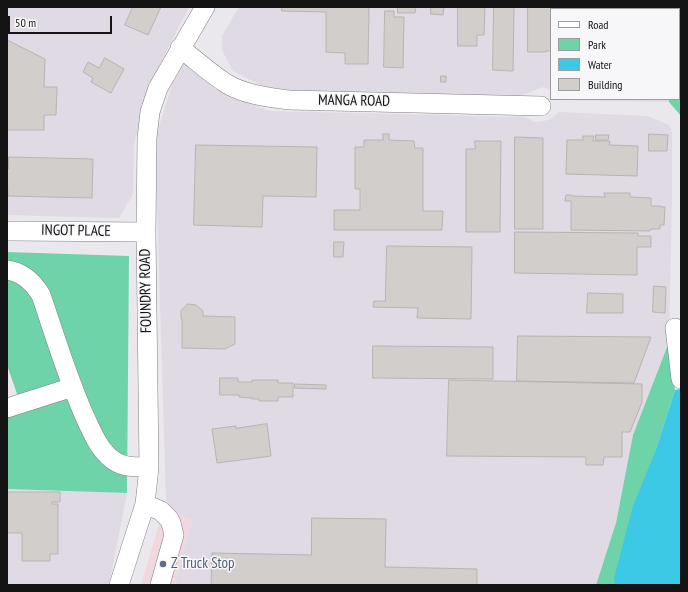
<!DOCTYPE html>
<html>
<head>
<meta charset="utf-8">
<style>
  body { margin:0 }
  #map { position:relative; width:688px; height:592px; overflow:hidden; background:#eae8ec; font-family:"PT Sans Narrow",sans-serif }
  canvas { display:block }
  .frame { position:absolute; inset:0; border:8px solid #151415; pointer-events:none }
  .legend { position:absolute; left:550px; top:8px; width:130px; height:92px; box-sizing:border-box; background:#f7f6f9; border:1px solid #9d9c9e; margin:0; padding:5px 7px; list-style:none; font-size:12px; color:#151415 }
  .legend li { display:flex; align-items:center; gap:8px; height:20px }
  .legend b { width:20px; border:1px solid #9d9c9e }
  .scale { position:absolute; left:8px; top:16px; width:104px; height:18px; box-sizing:border-box; border:2px solid #151415; border-top:0; padding-left:5px; font-size:12px; line-height:14px; white-space:nowrap; color:#151415; -webkit-text-stroke:3px #f7f6f9; paint-order:stroke }
</style>
</head>
<body>
<div id="map">
<canvas width="688" height="592"></canvas>
<div class="frame"></div>
<ul class="legend">
<li><b style="height:5px;background:#fff"></b>Road</li>
<li><b style="height:11px;background:#6ed3a9"></b>Park</li>
<li><b style="height:11px;background:#3cc9e6"></b>Water</li>
<li><b style="height:11px;background:#d1cecc"></b>Building</li>
</ul>
<div class="scale">50 m</div>
</div>
<script>
const ctx = document.querySelector('canvas').getContext('2d');
ctx.lineJoin = 'round';
function fill(path, color) { ctx.fillStyle = color; ctx.fill(path, 'evenodd'); }
function stroke(path, color, width, dash) { ctx.strokeStyle = color; ctx.lineWidth = width; ctx.lineCap = dash ? 'butt' : 'round'; ctx.setLineDash(dash || []); ctx.stroke(path); }
function write(font, color, halo, rows, align = 'center') {
  ctx.font = font + ' "PT Sans Narrow",sans-serif'; ctx.lineWidth = 3; ctx.setLineDash([]); ctx.textBaseline = 'middle'; ctx.strokeStyle = halo; ctx.fillStyle = color; for (const [text, x, y, turn = 0] of rows) {
    ctx.save(); ctx.translate(x, y); ctx.rotate((+turn || 0) * Math.PI / 180); ctx.textAlign = isNaN(turn) ? turn : align; if (halo) ctx.strokeText(text, 0, 0); ctx.fillText(text, 0, 0); ctx.restore();
  }
}
const commercial = new Path2D(`
  M166 501 177 513 192 520 175 585H141Z`);
const built = new Path2D(`
  M7 7H189L149 86 134 144 133 194 119 218 7 215Z
  M239 7H668V9H551V90L543 87 520 96 295 91 262 86 233 71 222 50V36Z
  M188 56 216 90 269 111 525 117 534 122 544 121 551 119 559 112 648 116 669 125 672 132V196L669 342 633 435 616 523 596 585H175L192 520 177 513 166 501 155 139 172 85Z
  M557 99H669V102L558 100Z
  M7 489 127 493 109 585H7Z`);
const green = new Path2D(`
  M668 7H681V116L669 102V99H679V9H668Z
  M7 252 129 256 127 493 7 489V417L23 411 7 365Z
  M669 342 675 390 655 452 675 585H596L616 523 633 435Z`);
const water = new Path2D(`
  M681 389V585H615L614 578 633 506 655 452 675 390Z`);
const building = new Path2D(`
  M133 7H161L148 35 125 25Z
  M282 7H369L368 64H345V53L326 52V12L282 11Z
  M398 7H416L415 13H398Z
  M431 7H444L443 15 431 14Z
  M458 7H485L484 35H477V46H458Z
  M494 7H514L513 71 493 70Z
  M528 7H559V9H551V51H546V52H528Z
  M562 7H650L648 9H562Z
  M385 11H394V17H404L403 68 384 67Z
  M7 40 45 59 44 87H57L56 115H44V130H7Z
  M105 58 124 69 111 93 91 82 93 78 83 72 88 62 99 68Z
  M441 76H446V82H441Z
  M383 134H389V140L414 141 415 148H423V211H443L442 230H334V210H360V189H355V147H364V140H383Z
  M649 134 668 135 667 151H649Z
  M596 135H609L608 140H596Z
  M583 136H594L593 141H610L609 145 638 146 637 176 566 174 567 140H583Z
  M515 137 543 138V229H515Z
  M475 141H501L500 232H466V149H475Z
  M196 145 317 147 316 197 263 196 262 227 194 225Z
  M9 157 93 159 92 198 8 196 7 169H8Z
  M604 193H630V197L651 198V206H661V207H665L664 225H660V229H651L650 231 571 230V201H565L566 195H571V196L605 197Z
  M515 232 638 233V236H651V247H637V275L515 273Z
  M334 242H344L343 257H334Z
  M387 246 472 247 471 319 417 318 418 308 373 307 374 301H385Z
  M654 286 666 287 665 313 653 312Z
  M588 293 623 294V313H587Z
  M188 304 196 305 203 311V316L235 317V344L225 349 182 348V319H181V311Z
  M518 336 651 337 634 383 517 381Z
  M373 346 493 347V379L373 378Z
  M220 378H238V382H252V380H278V383H293V397H278V401H259V399H252V398L239 397V395H220Z
  M449 380 642 384V402L630 432H622V457H604L603 465H586V457L447 456Z
  M295 384 326 385V389L295 388Z
  M267 424 271 456 217 463 212 429 236 426V428Z
  M7 492H60V502H52V504H58V554H50V561H22V533H7Z
  M312 518 386 519 385 567 477 569V585H211L212 553 311 555Z`);
const minor = new Path2D(`
  M180 48C196 60 211 74 227 84 246 95 268 97 289 100L541 106
  M7 231 146 232
  M7 270C23 272 33 282 41 295 55 336 67 377 85 417 92 432 99 450 113 460 124 468 136 467 149 467
  M675 328 681 379
  M7 408 73 387
  M145 504 161 511 169 519 171 523 174 535 160 585
  M119 585 145 504 149 467 146 232 147 138 150 112 158 88 205 7`);
const markers = [
  [163,564,4,"#5c6f8a"]
];
const streetNames = [
  ["MANGA ROAD",354,101,1],
  ["INGOT PLACE",76,231,1],
  ["FOUNDRY ROAD",146,291,-91]
];
const serviceNames = [
  ["Z Truck Stop",171,564]
];
fill(commercial, '#f1d8df');
fill(built, '#dfdae4');
fill(green, '#6ed3a9');
fill(water, '#3cc9e6');
fill(building, '#d1cecc');
stroke(building, '#b7b4b2', 1);
stroke(minor, '#807f82', 20);
stroke(minor, '#fff', 19);
for (const [x, y, r, color] of markers) { const dot = new Path2D(); dot.arc(x, y, r, 0, 2 * Math.PI); ctx.fillStyle = color; ctx.fill(dot); stroke(dot, '#f7f6f9', 1.5); }
write('15px', '#151415', '#f7f6f9', streetNames);
write('15px', '#4e5e75', '#f7f6f9', serviceNames, 'left');
</script>
</body>
</html>
